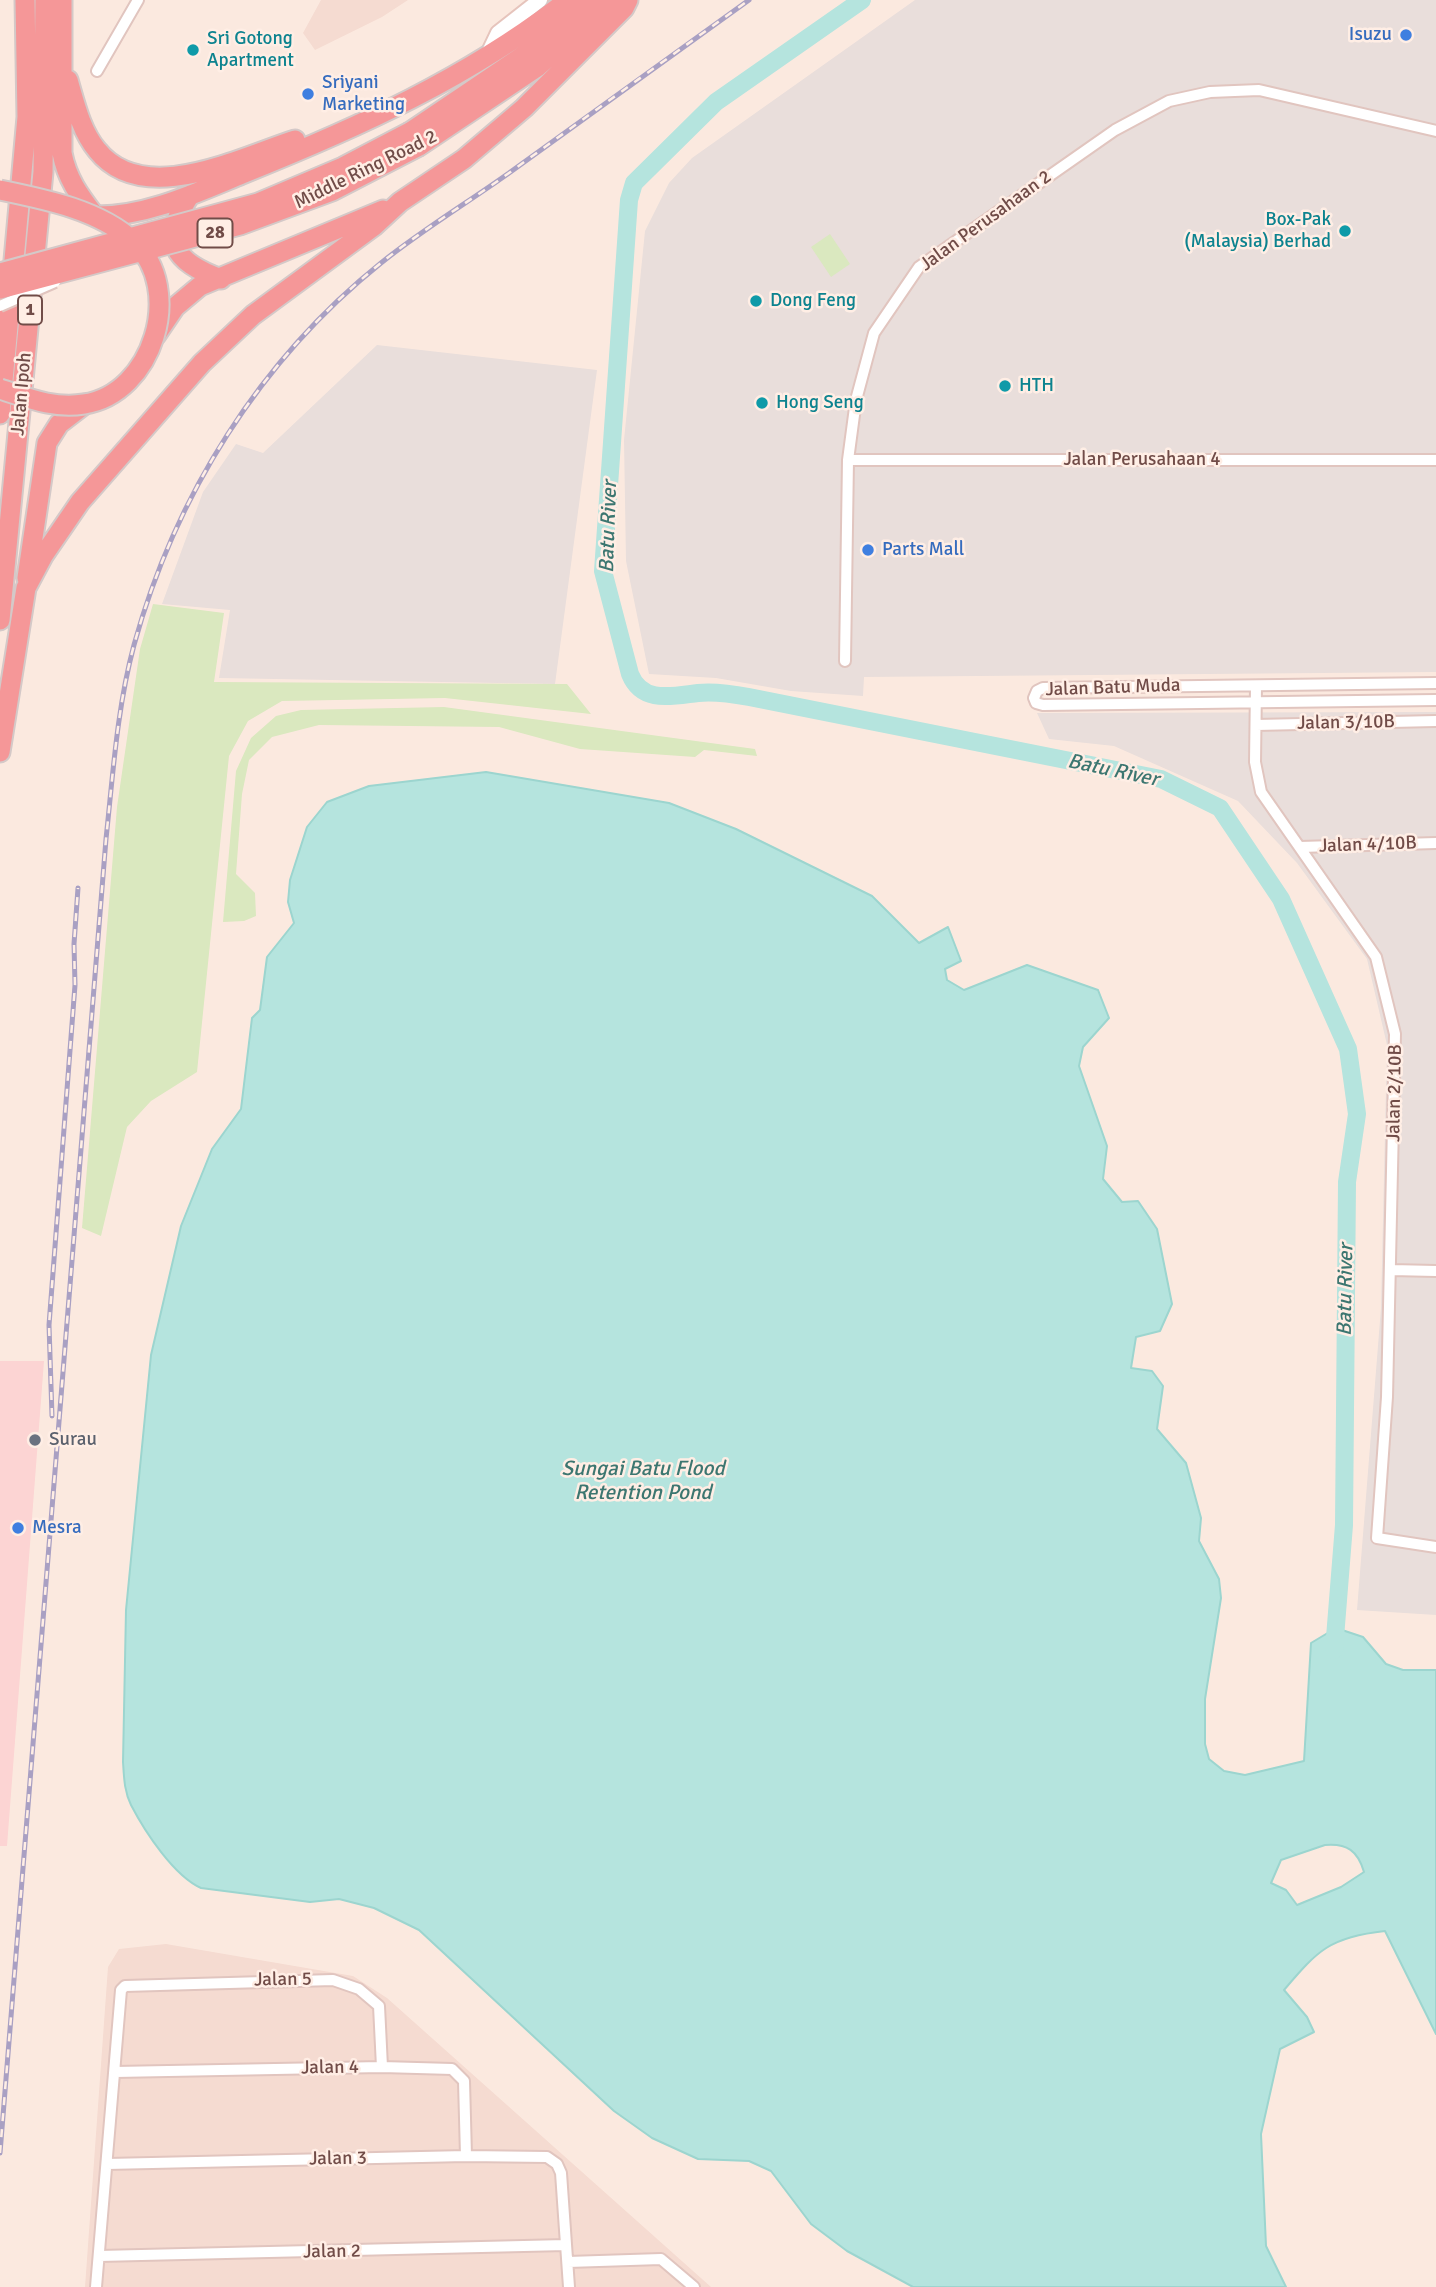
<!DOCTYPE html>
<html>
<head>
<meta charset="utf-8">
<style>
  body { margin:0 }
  canvas { display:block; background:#fbe9df }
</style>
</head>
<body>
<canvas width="1436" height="2287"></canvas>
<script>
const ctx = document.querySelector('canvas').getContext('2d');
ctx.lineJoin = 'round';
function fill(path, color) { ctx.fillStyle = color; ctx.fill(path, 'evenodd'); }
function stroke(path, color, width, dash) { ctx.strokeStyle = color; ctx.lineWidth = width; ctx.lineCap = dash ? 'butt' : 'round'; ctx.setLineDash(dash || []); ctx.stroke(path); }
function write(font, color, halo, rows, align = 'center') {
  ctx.font = font + ' Signika,sans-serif'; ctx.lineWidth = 5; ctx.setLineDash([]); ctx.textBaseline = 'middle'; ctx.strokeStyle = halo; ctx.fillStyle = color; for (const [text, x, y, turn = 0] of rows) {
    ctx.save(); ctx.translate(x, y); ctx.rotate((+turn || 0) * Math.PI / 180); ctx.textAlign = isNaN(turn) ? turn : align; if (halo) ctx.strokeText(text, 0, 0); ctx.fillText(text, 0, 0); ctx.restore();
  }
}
const residential = new Path2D(`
  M321 0H408L382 17 315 50 303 33Z
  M166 1944 353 1976 387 1998 711 2287H85L108 1967 119 1949Z`);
const commercial = new Path2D(`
  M0 1361H44L7 1846H0Z`);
const industrial = new Path2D(`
  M915 0H1436V672L864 677 863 696 791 691 716 678 649 674 626 561 624 440 645 231 669 183 692 158Z
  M377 345 597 370 555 684 219 678 230 610 162 604 203 492 236 444 263 453Z
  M1436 712V1615L1357 1610 1381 1308 1387 1045 1367 959 1297 863 1238 801 1114 746 1049 739 1037 713Z`);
const green = new Path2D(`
  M830 234 850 264 831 277 811 247Z
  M153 604 224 613 214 682 567 684 591 714 445 698 282 701 248 721 229 756 197 1072 151 1101 127 1127 101 1236 82 1228 117 807 140 649Z
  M444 707 755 749 757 756 704 750 695 757 580 749 499 727 319 725 272 737 249 760 242 794 236 874 255 893 256 916 244 921 223 922 236 771 251 738 276 716 301 710Z`);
const water = new Path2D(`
  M486 772 669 803 736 829 872 896 919 943 948 927 961 961 945 969 947 980 964 990 1027 965 1098 990 1109 1018 1083 1047 1079 1066 1107 1146 1103 1179 1122 1202 1138 1201 1157 1229 1172 1304 1160 1331 1136 1337 1131 1368 1152 1371 1163 1386 1157 1429 1186 1463 1201 1518 1199 1541 1219 1579 1221 1598 1205 1699V1744L1209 1759 1224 1771 1245 1775 1304 1761 1311 1643 1336 1628 1363 1637 1386 1664 1403 1670H1436V2034L1385 1931C1330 1937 1318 1950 1284 1990L1307 2017 1314 2032 1280 2049 1261 2134 1266 2246 1286 2287H913L847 2251 811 2224 771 2171 749 2161 698 2159 652 2138 614 2111 419 1930 374 1908 339 1899 310 1902 201 1888C174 1876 145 1832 131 1805 124 1791 124 1776 123 1762L126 1610 151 1355 181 1226 212 1149 241 1109 252 1018 260 1010 267 957 294 923 288 902 290 880 307 827 327 802 369 786ZM1325 1845C1347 1843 1358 1851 1364 1872L1341 1887 1297 1905 1286 1890 1271 1883 1281 1860Z`);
const river = new Path2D(`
  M862 0 716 102 634 183 629 200 603 571 630 674C642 704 672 696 698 693 715 691 733 694 749 697L1161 779 1220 808 1281 899 1348 1049 1357 1114 1347 1182 1344 1525 1334 1650`);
const street = new Path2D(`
  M97 71 138 0
  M848 460H1436
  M845 661 848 460 856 400 874 333 919 267 1115 130 1169 101 1210 92 1259 90 1436 131
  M1436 683 1043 688 1037 691 1034 698 1036 703 1043 705 1436 700
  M1256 686 1255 762 1261 792 1376 957 1395 1034 1387 1397 1377 1538 1436 1547
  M1256 725 1436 721
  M1300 847 1436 843
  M1391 1270 1436 1271
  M115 2072 382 2067 452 2069 464 2081 466 2156
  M107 2164 466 2156 547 2157 557 2164 561 2173 569 2287
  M99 2256 566 2245
  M568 2262 661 2259 694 2287
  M96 2287 121 1990 125 1986 333 1980 359 1989 379 2006 382 2067`);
const secondary = new Path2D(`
  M488 54 498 33 540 0`);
const highway = new Path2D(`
  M62 0V153C67 179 79 195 95 216 145 217 196 193 242 174 357 128 470 77 568 0
  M68 80C75 104 81 131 97 150 143 208 239 158 295 140
  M410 132 524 55 590 0
  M419 146 537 67 613 0
  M190 195C160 240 172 261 221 279
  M156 335 175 307 200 286 383 210
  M0 414 27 117 25 0
  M27 578 47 443 59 424 85 404
  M0 620 43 172 45 0
  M0 752 26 588 43 556 80 502 202 363 253 315 374 226 400 202 464 159 524 108 624 8 628 0`);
const rail = new Path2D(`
  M52 1416 49 1325 75 985 74 944 78 888
  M0 2153 106 839C113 774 117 708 134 645 175 496 260 360 381 263 422 230 467 203 509 173 589 115 669 57 749 0`);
const streetBridge = new Path2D(`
  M0 306 55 282`);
const highwayBridge = new Path2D(`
  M0 190C44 199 100 210 134 242 185 289 153 394 84 404 54 409 28 398 0 389
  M0 273 258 203 343 167 410 132
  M0 289 240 225 332 191 419 146`);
const markers = [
  [1406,35,7,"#3f7fe0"],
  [193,50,7,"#0f9aa8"],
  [308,94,7,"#3f7fe0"],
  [1345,231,7,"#0f9aa8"],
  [756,301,7,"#0f9aa8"],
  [1005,386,7,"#0f9aa8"],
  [762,403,7,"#0f9aa8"],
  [868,550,7,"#3f7fe0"],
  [35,1440,7,"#6b7280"],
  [18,1528,7,"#3f7fe0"]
];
const shields = [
  [215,233,35],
  [30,310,24]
];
const shieldNames = [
  ["28",215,233],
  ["1",30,310]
];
const shopNames = [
  ["Isuzu",1392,35,"right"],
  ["Sriyani",322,83],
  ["Marketing",322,105],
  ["Parts Mall",882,550],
  ["Mesra",32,1528]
];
const cultureNames = [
  ["Sri Gotong",207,39],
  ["Apartment",207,61],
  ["Box-Pak",1331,220,"right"],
  ["(Malaysia) Berhad",1331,242,"right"],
  ["Dong Feng",770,301],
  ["HTH",1019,386],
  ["Hong Seng",776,403]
];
const streetNames = [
  ["Middle Ring Road 2",366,170,-26],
  ["Jalan Perusahaan 2",986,221,-36],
  ["Jalan Ipoh",22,394,-85],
  ["Jalan Perusahaan 4",1142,460],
  ["Jalan Batu Muda",1113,688,-2],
  ["Jalan 3/10B",1346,723,-1],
  ["Jalan 4/10B",1368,845,-2],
  ["Jalan 2/10B",1395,1093,-89],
  ["Jalan 5",283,1980,-1],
  ["Jalan 4",330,2068,-1],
  ["Jalan 3",338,2159,-1],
  ["Jalan 2",332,2252,-1]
];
const worshipNames = [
  ["Surau",49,1440]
];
const waterNames = [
  ["Batu River",609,527,-88],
  ["Batu River",1113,771,12],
  ["Batu River",1346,1290,-89],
  ["Sungai Batu Flood",643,1469],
  ["Retention Pond",643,1493]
];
fill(residential, '#f5dbd1');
fill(commercial, '#fcd4d3');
fill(industrial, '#e9dedb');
fill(green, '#dae8bf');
fill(water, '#b5e4de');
stroke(water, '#9cd5cf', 2);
stroke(river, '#b5e4de', 18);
stroke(street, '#e1c5bf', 14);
stroke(secondary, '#e6c4bc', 18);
stroke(highway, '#d4c9c8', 23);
stroke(street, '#fff', 10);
stroke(secondary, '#fff', 14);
stroke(highway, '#f59798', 19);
stroke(rail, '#a9a0c3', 5);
stroke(rail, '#ffeee5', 2.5, [8]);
stroke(streetBridge, '#e1c5bf', 14, []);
stroke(highwayBridge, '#d4c9c8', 23, []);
stroke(streetBridge, '#fff', 10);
stroke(highwayBridge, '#f59798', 19);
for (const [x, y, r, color] of markers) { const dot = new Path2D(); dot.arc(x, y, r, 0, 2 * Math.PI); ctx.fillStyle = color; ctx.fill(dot); stroke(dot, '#ffeee5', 2.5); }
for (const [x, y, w] of shields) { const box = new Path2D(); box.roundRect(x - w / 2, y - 14.5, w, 29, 5); ctx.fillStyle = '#ffeee5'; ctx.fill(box); stroke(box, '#714c48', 2); }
write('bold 18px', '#714c48', null, shieldNames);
write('19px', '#366cbe', '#ffeee5', shopNames, 'left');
write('19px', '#0d838f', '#ffeee5', cultureNames, 'left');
write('19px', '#714c48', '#ffeee5', streetNames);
write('19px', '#5b616d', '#ffeee5', worshipNames, 'left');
write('italic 21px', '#3c7670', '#ffeee5', waterNames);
</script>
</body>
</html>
